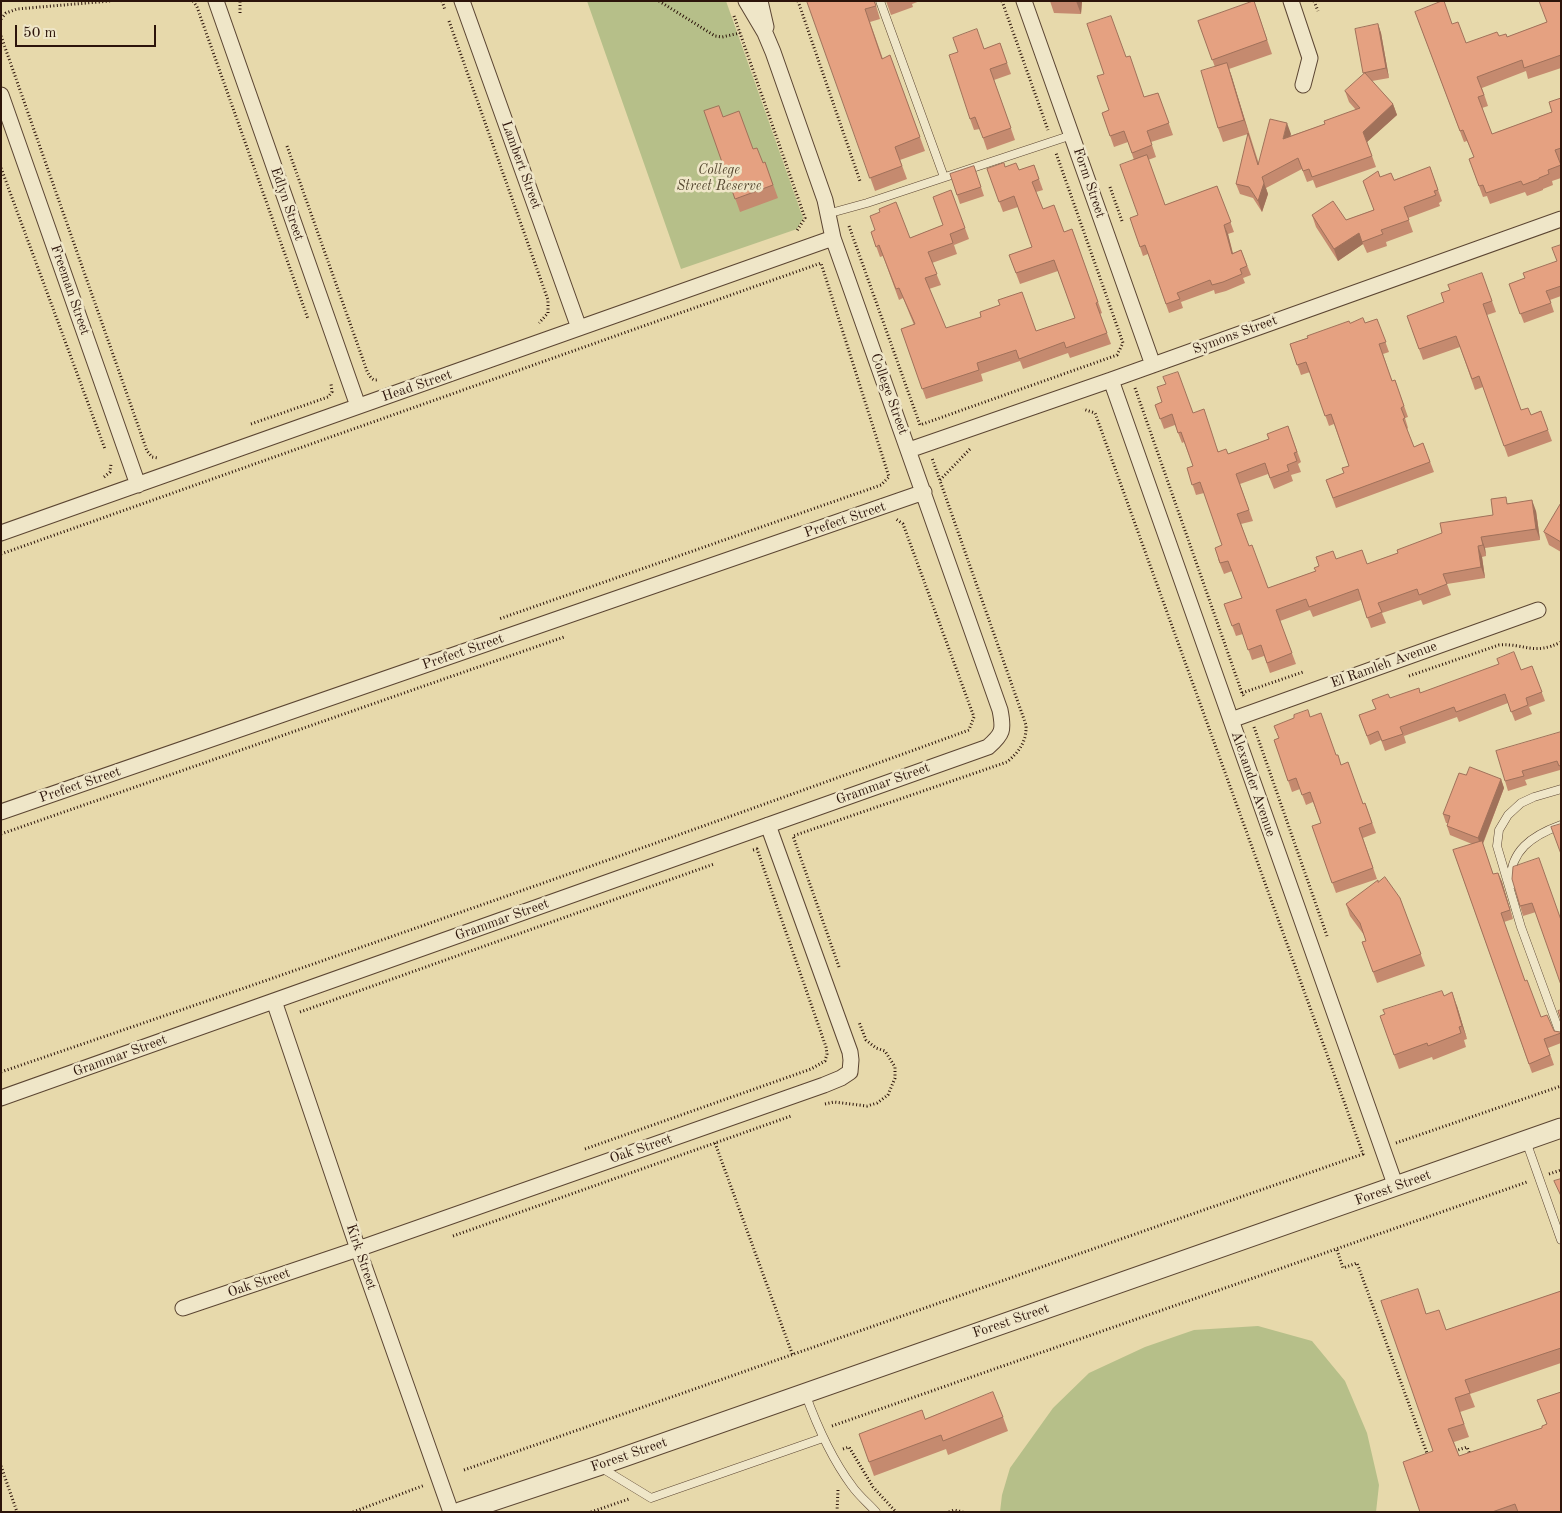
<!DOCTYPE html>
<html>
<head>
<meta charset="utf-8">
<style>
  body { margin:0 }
  #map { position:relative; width:1562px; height:1513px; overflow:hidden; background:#e7d9ab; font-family:"Old Standard TT",serif }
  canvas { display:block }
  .frame { position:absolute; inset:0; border:2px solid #2c140a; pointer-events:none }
  .scale { position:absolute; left:15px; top:25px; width:141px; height:22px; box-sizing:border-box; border:2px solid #2c140a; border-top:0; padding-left:6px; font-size:15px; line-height:18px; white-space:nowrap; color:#2c140a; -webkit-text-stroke:4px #efe6c8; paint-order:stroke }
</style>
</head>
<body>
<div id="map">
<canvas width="1562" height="1513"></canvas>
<div class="frame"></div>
<div class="scale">50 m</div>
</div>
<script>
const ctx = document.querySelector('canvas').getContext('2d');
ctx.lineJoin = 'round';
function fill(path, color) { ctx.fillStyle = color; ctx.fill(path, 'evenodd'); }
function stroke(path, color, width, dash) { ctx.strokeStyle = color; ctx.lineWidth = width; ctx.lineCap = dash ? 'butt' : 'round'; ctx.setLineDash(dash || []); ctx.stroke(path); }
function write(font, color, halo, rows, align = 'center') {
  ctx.font = font + ' "Old Standard TT",serif'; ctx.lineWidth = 5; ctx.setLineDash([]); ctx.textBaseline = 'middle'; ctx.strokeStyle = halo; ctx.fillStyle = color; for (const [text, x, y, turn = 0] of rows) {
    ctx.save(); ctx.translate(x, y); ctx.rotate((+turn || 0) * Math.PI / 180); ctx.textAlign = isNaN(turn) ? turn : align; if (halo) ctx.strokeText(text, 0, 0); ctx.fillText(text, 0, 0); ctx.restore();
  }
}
const green = new Path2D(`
  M587 1H726L803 218 797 229 681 269Z
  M1258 1326 1312 1341 1345 1381 1367 1433 1379 1485 1376 1512H1000L1002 1495 1010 1468 1053 1408 1089 1373 1145 1347 1194 1330Z`);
const path = new Path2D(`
  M193 1 197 7 308 319
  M442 1 445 10
  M659 1 715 36 722 37 740 33
  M798 1 860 181
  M1002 1 1048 130
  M1314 1 1318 11
  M240 13V1
  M734 16 805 218 796 232
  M1 19 6 13 17 9 110 1
  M449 21 548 300V313L539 323
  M1 36 147 451 152 457 158 458
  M287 146 367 371C370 377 373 382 379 379
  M1 168 105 449
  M1110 187 1122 221
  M849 226 920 425 1117 355 1123 343 1056 153
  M1135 388 1242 693 1245 698
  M251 424 328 397 332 392 331 384
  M104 477 110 472 111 464
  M940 480 971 448
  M1 554 821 263 889 477 881 485 499 619
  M1409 676 1499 645C1525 643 1533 656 1561 642
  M1242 693 1303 672
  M1254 727 1327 936
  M1 834 564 637
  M839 967 793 836 1007 762C1019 752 1027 741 1026 725L932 458
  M300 1012 714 864
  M1 1072C325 961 648 847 969 730L974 717 903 524 896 519
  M825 1104 834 1102 867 1106 877 1103 888 1095 895 1078V1067L885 1051 876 1048 866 1040 859 1022
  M715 1143 793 1356
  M1396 1143 1561 1086
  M585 1149 811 1069 825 1061 827 1054 826 1047 757 849 753 850
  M1549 1174 1561 1170
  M453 1236 791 1116
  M1337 1250 1343 1268 1357 1263 1428 1456
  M832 1426 1527 1182
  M843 1449 849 1447 873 1487 896 1512
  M1455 1451 1467 1447 1471 1457
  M1 1466 17 1512
  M464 1470 1363 1154 1095 413 1083 409
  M353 1512 425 1485
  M591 1512 629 1499
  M837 1512 838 1490
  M949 1512 954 1510 963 1512`);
const service = new Path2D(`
  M880 1 944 177
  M827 214 867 203 1072 135
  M1561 789 1534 797 1521 803 1508 815 1499 830 1497 846 1521 927 1561 1036
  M1511 885C1508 851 1533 835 1561 825
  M1526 1141 1561 1240
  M805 1393C817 1426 831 1458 852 1486 859 1496 868 1503 876 1512
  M600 1467 651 1498 823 1438`);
const minor = new Path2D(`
  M216 1 358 406
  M462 1 579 328
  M760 1 766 27
  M1024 1 1153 365
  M1291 1 1310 58 1303 85
  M1 95 138 485
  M1111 380 1396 1187
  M909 450 1111 380 1561 219
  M1 533 833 238
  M1231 720 1538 610
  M1 812 924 492
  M274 1001 358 1249 451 1512
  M1 1098 988 747C1003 734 1004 730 1000 710L833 238 825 200 773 52 765 33 746 1
  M183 1308 358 1249 824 1085 841 1078 850 1072 851 1060 850 1052 768 825`);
const tertiary = new Path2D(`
  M460 1512 598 1466 1561 1128`);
const wall = new Path2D(`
  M807 1H875V2L880 19 870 22 883 59 890 55 925 151 900 160 907 179 875 191Z
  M886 1H920L912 4 913 7 891 15Z
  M1050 1H1082L1081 14 1054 13Z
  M1254 1 1272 54 1229 69 1259 164 1291 134 1290 136 1325 124 1356 110 1349 102 1345 91 1364 74 1363 73 1378 24 1381 33 1389 78 1372 81 1393 104 1397 115 1367 142 1376 167 1316 188 1313 180 1307 182 1302 169 1266 188 1268 194 1262 212 1253 198 1240 194 1236 184 1248 134 1223 142 1218 128 1215 67 1198 21Z
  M1561 1V68L1528 79 1526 71 1482 88 1488 106 1482 108 1492 134 1552 112 1561 98V160L1559 161 1561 166V178L1552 181 1553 185 1543 189V190L1527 196 1525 192 1490 204 1487 196 1483 197 1469 159 1474 157 1467 141 1464 142 1415 12 1452 24 1466 43 1499 36 1507 37 1547 22Z
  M1000 43 1011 74 994 80 1015 140 987 150 980 129 974 130 970 119 984 49Z
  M1126 57 1144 97 1158 93 1173 135 1151 142 1156 157 1148 160 1165 205 1217 186 1234 232 1228 234 1233 253 1241 250 1251 275 1243 278 1245 283 1226 291 1215 294 1214 290 1181 302 1183 308 1169 313 1148 254 1143 256 1130 218 1138 215 1134 160 1128 142 1114 147 1102 113 1109 110Z
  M704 111 723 116 753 149 763 163 765 162 778 198 740 212Z
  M1034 165 1043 190 1036 192 1043 209 1064 232 1072 229 1102 313 1100 314 1111 344 1070 358 1068 353 1023 369 1020 361 981 374 983 381 926 399 901 329 914 325 903 298 899 300 883 256 880 257 871 232 910 238 943 225 951 190 969 239 954 245 957 254 932 263 941 285 929 289 946 328 1036 331 1075 318 1058 271 1020 284 1009 255 1032 247 1018 207 1003 212 987 169 1005 167 1019 170Z
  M974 166 984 196 960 204 950 174Z
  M1430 167 1442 201 1439 203 1440 206 1408 218 1413 232 1386 242 1387 246 1367 253 1363 244 1338 261 1316 227 1312 215 1346 220 1373 210 1380 177 1394 180Z
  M1561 245V296L1550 300 1554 312 1524 323 1509 284 1525 278 1557 261Z
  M1482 273 1496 312 1487 315 1521 410 1531 415 1541 411 1552 441 1508 457 1483 387 1475 390 1460 347 1423 360 1407 316 1444 302 1450 290Z
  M1377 319 1389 352 1383 354 1392 381 1395 380 1408 417 1405 418 1408 428 1407 429 1414 447 1423 443 1434 472 1336 508 1326 480 1344 473 1349 466 1334 424 1329 426 1310 372 1301 375 1290 344 1350 323H1365Z
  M1166 384 1193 413 1219 452 1228 454 1269 439 1288 426 1301 462 1298 464 1301 472 1291 475 1293 481 1274 489 1268 474 1240 484 1253 521 1241 524 1249 546 1268 588 1316 571 1336 559 1367 564 1398 553 1493 515 1508 503 1536 511 1540 540 1485 548 1486 556 1482 557 1485 578 1447 584 1451 595 1423 605 1421 600 1382 613 1386 623 1371 628 1361 600 1313 617 1310 610 1280 621 1296 664 1270 673 1264 656 1252 660 1243 634 1236 636 1224 604 1242 598 1232 571 1224 574 1218 559 1222 545 1204 493 1196 495 1187 468 1193 466 1184 442 1182 443 1175 425 1164 429 1155 405 1162 402Z
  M1561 503V552L1549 545 1544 532Z
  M1532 666 1545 701 1529 707 1532 714 1515 721 1508 703 1459 722 1457 717 1404 736 1406 743 1385 751 1381 740 1370 745 1359 715 1376 709 1390 698 1420 693 1521 670Z
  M1310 717 1336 755 1363 804 1365 803 1376 833 1363 838 1377 879 1336 893 1312 826 1321 823 1313 802 1306 805 1300 789 1292 792 1274 740 1279 738Z
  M1561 732V772L1560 770 1525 780 1527 785 1508 791 1505 781Z
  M1466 775 1501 779 1504 788 1483 844 1493 874 1498 873 1502 882 1513 919 1504 922 1525 981 1541 1017 1554 1031 1560 1032 1561 1031V1043L1548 1048 1554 1065 1532 1073 1453 850 1472 844 1450 835 1447 826 1448 823H1446L1443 814Z
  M1539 858 1536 912 1523 916 1520 906Z
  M1378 882 1400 898 1425 966 1377 983 1362 942 1366 941 1364 935 1350 916 1346 904Z
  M1444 996 1457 1006 1467 1039 1464 1040 1466 1047 1433 1060 1432 1057 1399 1069 1380 1016Z
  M1418 1289 1426 1314 1446 1330 1561 1291V1363L1470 1394 1475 1407 1460 1412 1469 1437 1454 1442 1459 1456 1542 1428 1547 1424 1537 1400 1561 1392V1512H1420L1433 1451Z
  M1003 1417 1008 1431 948 1455 946 1449 874 1476 859 1434 925 1419Z`);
const shadedWall = new Path2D(`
  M1076 1H1082L1081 14Z
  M1378 24 1381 33 1389 78 1386 68Z
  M1227 63 1232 77 1249 134 1244 120Z
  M1393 104 1397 115 1367 142 1363 132Z
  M1287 123 1291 134 1287 149 1283 139Z
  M1262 177 1268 194 1262 212 1258 201Z
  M1224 225 1228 234 1235 263 1232 254Z
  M1359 233 1363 244 1338 261 1334 249Z
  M1532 500 1536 511 1540 540 1536 529Z
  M1481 537 1485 548 1486 556 1483 545Z
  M1478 546 1482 557 1485 578 1481 567Z
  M1501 779 1504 788 1481 848 1478 838Z
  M1498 873 1502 882 1513 919 1510 910Z
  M1452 992 1457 1006 1467 1039 1462 1026Z`);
const building = new Path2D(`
  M807 1H874L876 6 865 9 882 59 890 55 920 137 895 147 902 166 870 178Z
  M1254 1 1267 40 1212 60 1198 21Z
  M1442 1H1444L1452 24 1458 22 1466 43 1497 32 1499 36 1506 34 1507 37 1547 22 1539 1H1561V55L1524 68 1522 60 1477 77 1484 95 1478 97 1492 134 1552 112 1549 102 1561 98V148L1555 150 1561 165 1548 170 1549 174 1539 178V179L1523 185 1521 181 1486 193 1483 185 1479 186 1469 159 1474 157 1463 130 1460 131 1415 12Z
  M1111 16 1126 57 1130 56 1144 97 1158 93 1169 123 1147 131 1152 145 1132 153 1124 131 1110 136 1102 113 1109 110 1097 76 1104 74 1087 24Z
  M1378 24 1386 68 1363 73 1355 29Z
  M977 29 984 49 1000 43 1007 63 990 69 1011 128 983 138 975 117 970 119 949 55 958 52 953 38Z
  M1227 63 1244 120 1218 128 1201 71Z
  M1365 73 1393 104 1363 132 1372 156 1312 177 1309 169 1303 171 1298 158 1262 177 1264 183 1258 201 1249 187 1236 184 1248 133 1258 165 1270 119 1287 123 1283 139 1325 124 1324 121 1360 108 1345 91Z
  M719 106 723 117 739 111 753 149 757 148 763 163 765 162 773 185 735 199 704 111Z
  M1147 155 1165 205 1217 186 1231 222 1224 225 1232 254 1241 250 1247 266 1240 269 1242 274 1223 282 1212 285 1210 280 1177 293 1180 299 1166 304 1145 245 1140 247 1133 227 1130 218 1138 215 1120 165Z
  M1004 163 1005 167 1016 163 1019 170 1034 165 1039 179 1032 182 1043 209 1054 205 1064 232 1072 229 1098 302 1096 303 1107 333 1066 348 1064 342 1019 359 1016 350 977 363 979 370 922 389 901 329 915 324 899 288 896 289 879 245 876 247 871 232 875 230 870 216 880 212 879 209 896 202 910 238 943 225 933 197 951 190 965 228 950 234 953 243 928 252 937 274 925 278 946 328 981 317 980 312 1000 305 998 300 1022 292 1036 331 1075 318 1054 260 1016 273 1009 255 1032 247 1014 196 999 202 987 169Z
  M974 166 981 187 957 195 950 174Z
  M1430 167 1438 190 1434 191 1436 195 1404 207 1409 220 1381 230 1383 234 1362 242 1359 233 1334 249 1312 215 1333 201 1346 220 1374 210 1363 181 1378 171 1380 177 1391 173 1394 180Z
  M1561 245V286L1546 291 1551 303 1520 314 1509 284 1525 278 1523 273 1557 261 1552 248Z
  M1482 273 1492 301 1483 304 1521 410 1528 408 1531 415 1541 411 1548 430 1504 446 1479 376 1472 379 1456 336 1419 349 1407 316 1444 302 1441 293 1450 290 1448 285Z
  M1363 318 1365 323 1377 319 1386 342 1379 344 1392 381 1395 380 1404 406 1401 408 1405 418 1403 419 1414 447 1423 443 1430 462 1333 498 1326 480 1344 473 1342 468 1349 466 1331 414 1325 416 1306 362 1297 365 1290 344 1308 338 1307 336 1349 321 1350 323Z
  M1178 372 1193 413 1204 409 1218 452 1226 449 1228 454 1269 439 1267 434 1288 426 1297 452 1294 453 1297 461 1287 465 1289 471 1270 478 1265 463 1236 474 1249 510 1237 514 1249 546 1252 545 1268 588 1316 571 1314 568 1319 566 1316 557 1333 551 1336 559 1362 550 1367 564 1398 553 1397 550 1442 533 1440 523 1493 515 1491 499 1506 497 1507 504 1532 500 1536 529 1481 537 1483 545 1478 546 1481 567 1443 574 1447 584 1419 595 1417 589 1378 603 1382 612 1367 618 1358 589 1309 607 1306 599 1276 610 1292 653 1267 663 1261 645 1248 650 1239 623 1232 626 1224 604 1242 598 1228 561 1220 563 1215 548 1222 545 1200 482 1192 485 1187 468 1193 466 1181 432 1178 433 1172 414 1160 419 1155 405 1162 402 1157 387 1166 384 1163 377Z
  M1561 503V542L1544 532Z
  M1514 652 1521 670 1532 666 1542 692 1526 698 1528 705 1511 712 1505 694 1456 712 1454 707 1400 727 1403 734 1382 741 1378 731 1367 736 1359 715 1376 709 1372 700 1388 694 1390 698 1419 688 1420 693 1499 664 1497 659Z
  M1308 710 1310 717 1321 713 1336 755H1338L1341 765 1348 762 1363 804 1365 803 1372 823 1359 828 1373 868 1332 883 1312 826 1321 823 1310 792 1302 795 1296 778 1288 781 1274 740 1279 738 1274 726 1294 718V715Z
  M1561 732V765L1559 766 1557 761 1522 771 1524 776 1505 781 1496 751Z
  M1470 767 1501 779 1478 838 1447 826 1450 816 1443 814 1459 773 1466 775Z
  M1561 824V854L1551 827Z
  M1482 841 1493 874 1498 873 1510 910 1501 913 1525 981 1527 980 1541 1017 1547 1015 1554 1031 1560 1032 1561 1031V1033L1544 1039 1550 1055 1529 1064 1453 850Z
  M1539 858 1561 920V985L1532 903 1520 906 1512 879 1513 867Z
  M1385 877 1400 898 1421 954 1373 972 1362 942 1366 941 1360 923 1346 904 1378 880V882Z
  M1442 991 1444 996 1452 992 1462 1026 1459 1027 1461 1033 1428 1046 1427 1043 1394 1055 1380 1016 1385 1014 1383 1010Z
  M1561 1010V1020L1558 1011Z
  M1561 1179V1196L1554 1181Z
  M1418 1289 1426 1314 1439 1310 1446 1330 1561 1291V1348L1465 1380 1470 1393 1455 1398 1464 1424 1448 1429 1459 1456 1542 1428V1426L1547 1424 1537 1400 1561 1392V1512H1518L1515 1504 1492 1512H1420L1403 1462 1433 1451 1381 1301Z
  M993 1392 1003 1417 943 1441 941 1435 869 1462 859 1434 922 1410 925 1419Z`);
const streetNames = [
  ["Lambert Street",521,165,70],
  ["Form Street",1089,183,71],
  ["Edlyn Street",287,204,71],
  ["Freeman Street",70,290,71],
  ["Symons Street",1235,335,-20],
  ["Head Street",417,386,-19],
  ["College Street",889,394,70],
  ["Prefect Street",845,520,-19],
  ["Prefect Street",463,652,-19],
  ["El Ramleh Avenue",1384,665,-20],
  ["Grammar Street",883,784,-20],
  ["Alexander Avenue",1253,784,71],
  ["Prefect Street",80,785,-19],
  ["Grammar Street",502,920,-20],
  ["Grammar Street",120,1056,-20],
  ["Oak Street",641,1149,-19],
  ["Forest Street",1393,1188,-20],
  ["Kirk Street",361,1257,71],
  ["Oak Street",259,1283,-19],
  ["Forest Street",1011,1321,-19],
  ["Forest Street",629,1455,-19]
];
const parkNames = [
  ["College",719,170],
  ["Street Reserve",719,186]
];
fill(green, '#b6bf89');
stroke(service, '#5b4532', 9);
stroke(minor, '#5b4532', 17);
stroke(tertiary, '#5b4532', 21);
stroke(path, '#2c140a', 3, [1, 2.5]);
stroke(service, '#efe6c8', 8);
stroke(minor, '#efe6c8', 15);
stroke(tertiary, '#efe6c8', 19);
fill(wall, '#c58a6f');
fill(shadedWall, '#a0715a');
fill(building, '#e5a181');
stroke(building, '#a0715a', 1);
write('14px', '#2c140a', '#efe6c8', streetNames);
write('italic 14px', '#554730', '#efe6c8', parkNames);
</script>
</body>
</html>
